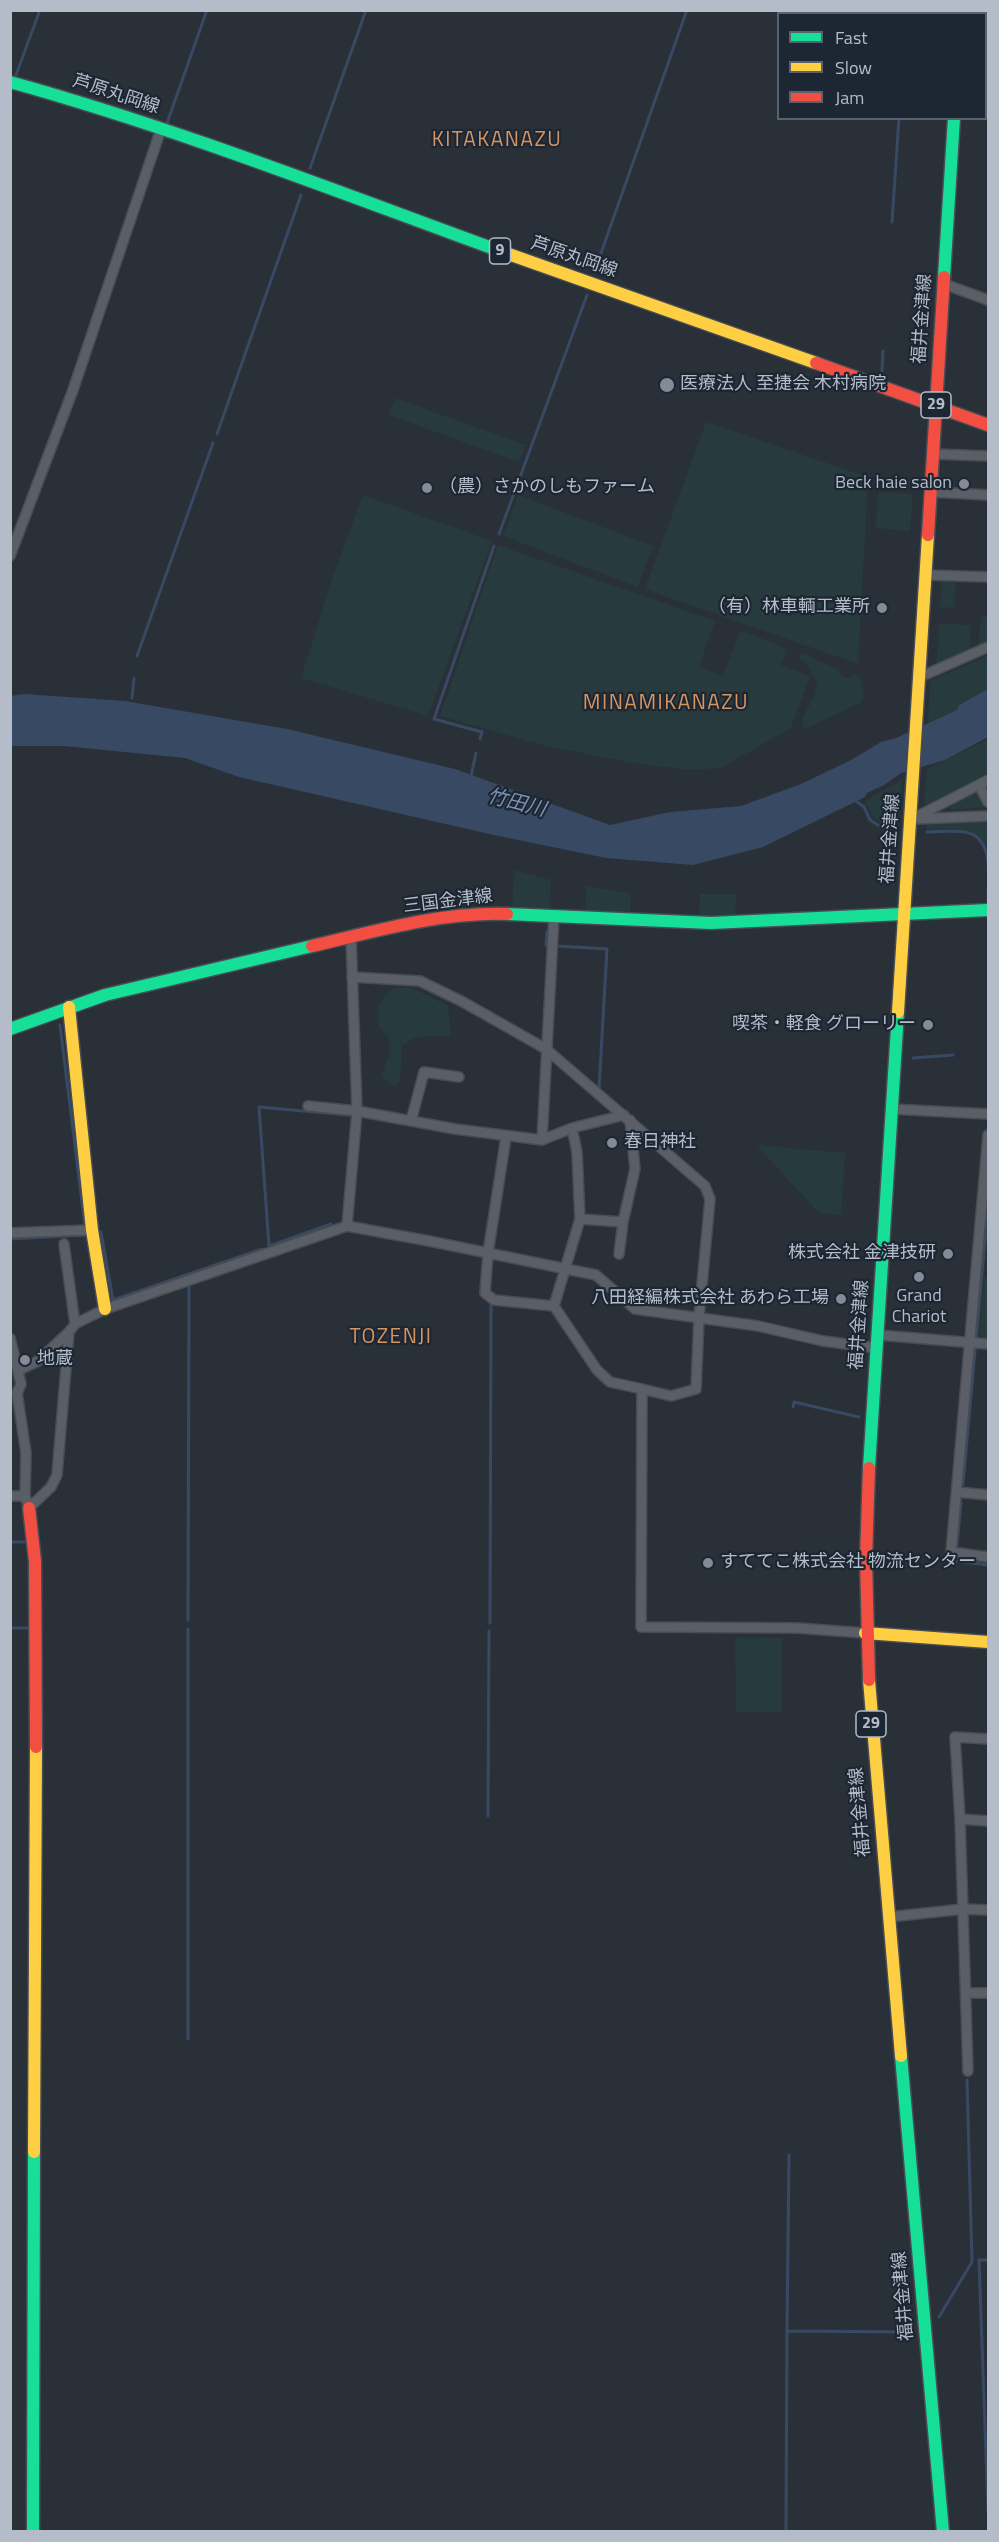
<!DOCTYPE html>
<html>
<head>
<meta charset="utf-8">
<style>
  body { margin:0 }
  #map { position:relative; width:999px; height:2542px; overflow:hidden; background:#2a3038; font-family:"Titillium Web",sans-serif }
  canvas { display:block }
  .frame { position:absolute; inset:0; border:12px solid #b4bcc9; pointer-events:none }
  .legend { position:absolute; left:777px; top:12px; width:210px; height:108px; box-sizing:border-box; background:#1d2633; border:2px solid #59626f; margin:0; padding:8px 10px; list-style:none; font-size:18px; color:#b4bcc9 }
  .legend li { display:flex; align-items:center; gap:12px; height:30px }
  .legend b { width:30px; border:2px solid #59626f }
</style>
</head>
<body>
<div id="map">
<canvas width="999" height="2542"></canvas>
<div class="frame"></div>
<ul class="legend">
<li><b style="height:8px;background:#16e098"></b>Fast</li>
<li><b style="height:8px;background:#ffcf43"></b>Slow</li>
<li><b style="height:8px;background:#f24e42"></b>Jam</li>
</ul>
</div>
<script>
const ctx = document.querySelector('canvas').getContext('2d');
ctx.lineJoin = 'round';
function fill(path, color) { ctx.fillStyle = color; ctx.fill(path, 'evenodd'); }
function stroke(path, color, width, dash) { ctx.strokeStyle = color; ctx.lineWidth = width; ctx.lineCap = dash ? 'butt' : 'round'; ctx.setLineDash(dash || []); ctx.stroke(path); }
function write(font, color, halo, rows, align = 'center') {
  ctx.font = font + ' "Titillium Web","Noto Sans JP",sans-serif'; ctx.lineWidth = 4.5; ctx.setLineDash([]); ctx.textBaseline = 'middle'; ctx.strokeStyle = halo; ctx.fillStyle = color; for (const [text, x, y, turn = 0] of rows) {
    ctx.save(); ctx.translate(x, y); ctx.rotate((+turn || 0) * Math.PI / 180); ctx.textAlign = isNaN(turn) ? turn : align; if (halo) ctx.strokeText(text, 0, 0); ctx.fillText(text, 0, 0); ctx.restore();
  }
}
const green = new Path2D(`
  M395 398 526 445 519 462 389 415Z
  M706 422 868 477 858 664 645 589Z
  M878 492 913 494 910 531 876 528Z
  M363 495 492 541 428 716 301 678 333 576Z
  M518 495 653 546 638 587 503 536Z
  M498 545 715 621 699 667 723 676 741 630 787 649 781 665 810 676 791 728 721 768 689 770 632 763 542 745 440 716Z
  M942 581 956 582 954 608 940 607Z
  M981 617H988V644L978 649Z
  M939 623 971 625 969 652 936 667Z
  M801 653 836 668 843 677 849 678 855 674 860 677 864 695 862 702 805 729C798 717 809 709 813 698 815 694 816 688 817 683L806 663 799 658Z
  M988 656V689L959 705 957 710 928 723 930 681Z
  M988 739V773L924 806 927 769Z
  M902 779 898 819 883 826 872 815 865 803C873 793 891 788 902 779Z
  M978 791 986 807 952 810 950 806Z
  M988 821V855C979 823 954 830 927 830L926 824Z
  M514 870 551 880 550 910 512 908Z
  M586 886 631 893 630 915 585 912Z
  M700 894H736L735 919 699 917Z
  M398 987 412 988 448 1006 451 1036 416 1037 402 1046 400 1080 395 1087 381 1076 390 1053 388 1036C369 1022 377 994 398 987Z
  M756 1145 845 1153 841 1215 819 1213Z
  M984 1278 988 1279V1339H981L979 1335Z
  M735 1638H782V1712H736Z`);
const water = new Path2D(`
  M988 689V737L945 760 901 773 884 785 867 793 865 797 763 847 693 865 606 858 494 835 239 777 185 758 64 746H11L10 696 25 694 125 701 287 729 455 769 610 825 670 812 741 806 801 784 851 760 881 742 896 738 957 710 959 705Z`);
const stream = new Path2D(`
  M788 10 796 14
  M851 14 853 10
  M906 14V10
  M16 75 40 10
  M10 101 11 100
  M166 126 207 10
  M310 168 366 10
  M892 222 899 118
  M595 270 687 10
  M882 371 883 351
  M217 434 301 195
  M499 534 587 295
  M137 656 213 443
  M132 698 134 678
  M480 739 482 732 434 719 494 546
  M471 776 476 753
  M855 800 864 807 870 820 895 836
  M927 832C939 832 953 830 965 832 995 837 988 879 988 901
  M546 945 547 932
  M557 946 607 949 599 1089
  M913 1058 953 1055
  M331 1224 269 1246 259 1107 348 1115
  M101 1232 113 1300 262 1249
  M10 1239 86 1235 60 1025
  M793 1407 794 1402 859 1417
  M963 1484 988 1208
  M10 1542H25
  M957 1545 961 1503
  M955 1561 988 1565
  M188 1620 189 1285
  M490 1623 491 1305
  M10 1628H32
  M188 1629V2039
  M488 1816 489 1631
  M988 2260H979L988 2511
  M939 2317 972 2262 967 2080
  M787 2331 789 2155
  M786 2532 787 2331 914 2332`);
const street = new Path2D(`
  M944 284 988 300
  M933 454 988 456
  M932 492 988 495
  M10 556 73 390 161 129
  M927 575 988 577
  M920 677 988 647
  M979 785 988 802
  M915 819 988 816
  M910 820 988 780
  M352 977 420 981 463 1002 546 1049 705 1186 710 1199 699 1317 696 1389 671 1396 642 1389
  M308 1106 357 1111 455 1129 542 1140 572 1128 577 1152 580 1219 554 1306
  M891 1109 988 1114
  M411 1121 424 1072 459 1077
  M572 1128 624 1115
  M988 1135 951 1552 988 1557
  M506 1137 488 1253 485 1293 494 1300 554 1306 597 1370 610 1382 642 1389 641 1627 797 1628 865 1633
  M542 1140 554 916
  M580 1219 623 1222 635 1169 630 1120
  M347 1226 357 1111 351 937
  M10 1233 92 1230
  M64 1244 75 1324
  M619 1254 623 1222
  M878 1335 988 1344
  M10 1338 21 1384 17 1393 26 1453 25 1496 29 1508 51 1487 57 1475 69 1332 75 1324 105 1309 347 1226 429 1241 596 1275 635 1309 758 1326 823 1341 877 1348
  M19 1370 38 1361 69 1332
  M957 1492 988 1495
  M10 1496H25
  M960 1819 988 1821
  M889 1917 963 1909 988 1910
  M966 1993H988
  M968 2071 960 1819 955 1737 988 1739`);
const fast = new Path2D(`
  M941 10 944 14
  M959 10V14
  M10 82C176 128 338 192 500 251
  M944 277 954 118
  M507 914 711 923 988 910
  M10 1029 105 995 312 946
  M869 1468 898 1012
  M901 2056 943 2532
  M33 2532 34 2152`);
const slow = new Path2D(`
  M986 49 988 51
  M500 251 816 363
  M69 1007 92 1230 105 1309
  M898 1012 928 535
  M865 1633 988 1642
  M869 1680 901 2056
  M34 2152 36 1747`);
const jam = new Path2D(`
  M816 363 988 425
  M928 535 944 277
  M312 946C376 931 440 912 507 914
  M29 1508 35 1561 36 1747
  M869 1680 866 1559 869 1468`);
const markers = [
  [667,385,8,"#848b96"],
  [964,484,6,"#848b96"],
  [427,488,6,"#848b96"],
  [882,608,6,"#848b96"],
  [928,1025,6,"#848b96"],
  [612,1143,6,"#848b96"],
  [948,1254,6,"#848b96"],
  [919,1277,6,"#848b96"],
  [841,1299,6,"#848b96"],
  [25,1360,6,"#848b96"],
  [708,1563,6,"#848b96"]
];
const shields = [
  [500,251,21],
  [936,405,30],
  [871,1724,30]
];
const shieldNames = [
  ["9",500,251],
  ["29",936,405],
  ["29",871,1724]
];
const streetNames = [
  ["芦原丸岡線",116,95,18],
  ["芦原丸岡線",574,258,19],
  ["福井金津線",923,319,-86],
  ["福井金津線",891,839,-86],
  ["三国金津線",448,902,-7],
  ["福井金津線",860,1325,-86],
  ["福井金津線",861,1812,-95],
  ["福井金津線",904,2296,-95]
];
const poiNames = [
  ["医療法人 至捷会 木村病院",680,385],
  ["Beck haie salon",952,484,"right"],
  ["（農）さかのしもファーム",439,488],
  ["（有）林車輌工業所",870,608,"right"],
  ["喫茶・軽食 グローリー",916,1025,"right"],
  ["春日神社",624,1143],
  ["株式会社 金津技研",936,1254,"right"],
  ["Grand",919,1297,"center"],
  ["Chariot",919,1318,"center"],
  ["八田経編株式会社 あわら工場",829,1299,"right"],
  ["地蔵",37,1360],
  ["すててこ株式会社 物流センター",720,1563]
];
const waterNames = [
  ["竹田川",516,804,14]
];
const quarterNames = [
  ["KITAKANAZU",497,141],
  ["MINAMIKANAZU",666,704],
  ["TOZENJI",391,1338]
];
fill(green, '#273a3e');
fill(water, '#384963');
stroke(stream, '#384963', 3);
stroke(street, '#484c53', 12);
stroke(fast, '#484c53', 15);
stroke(slow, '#484c53', 15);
stroke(jam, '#484c53', 15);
stroke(street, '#5a5e66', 9);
stroke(fast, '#16e098', 12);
stroke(slow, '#ffcf43', 12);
stroke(jam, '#f24e42', 12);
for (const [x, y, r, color] of markers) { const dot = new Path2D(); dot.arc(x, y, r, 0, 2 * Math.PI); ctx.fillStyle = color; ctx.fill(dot); stroke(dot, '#1d2633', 2); }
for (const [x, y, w] of shields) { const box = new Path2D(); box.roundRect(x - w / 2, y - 13, w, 26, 4.5); ctx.fillStyle = '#1d2633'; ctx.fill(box); stroke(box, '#b4bcc9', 1.5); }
write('bold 16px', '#b4bcc9', null, shieldNames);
write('18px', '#b4bcc9', '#1d2633', streetNames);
write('18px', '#b4bcc9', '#1d2633', poiNames, 'left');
write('italic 20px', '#7c92b1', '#1d2633', waterNames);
ctx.letterSpacing = '1.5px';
write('21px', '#d59563', '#1d2633', quarterNames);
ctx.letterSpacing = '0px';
</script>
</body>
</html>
